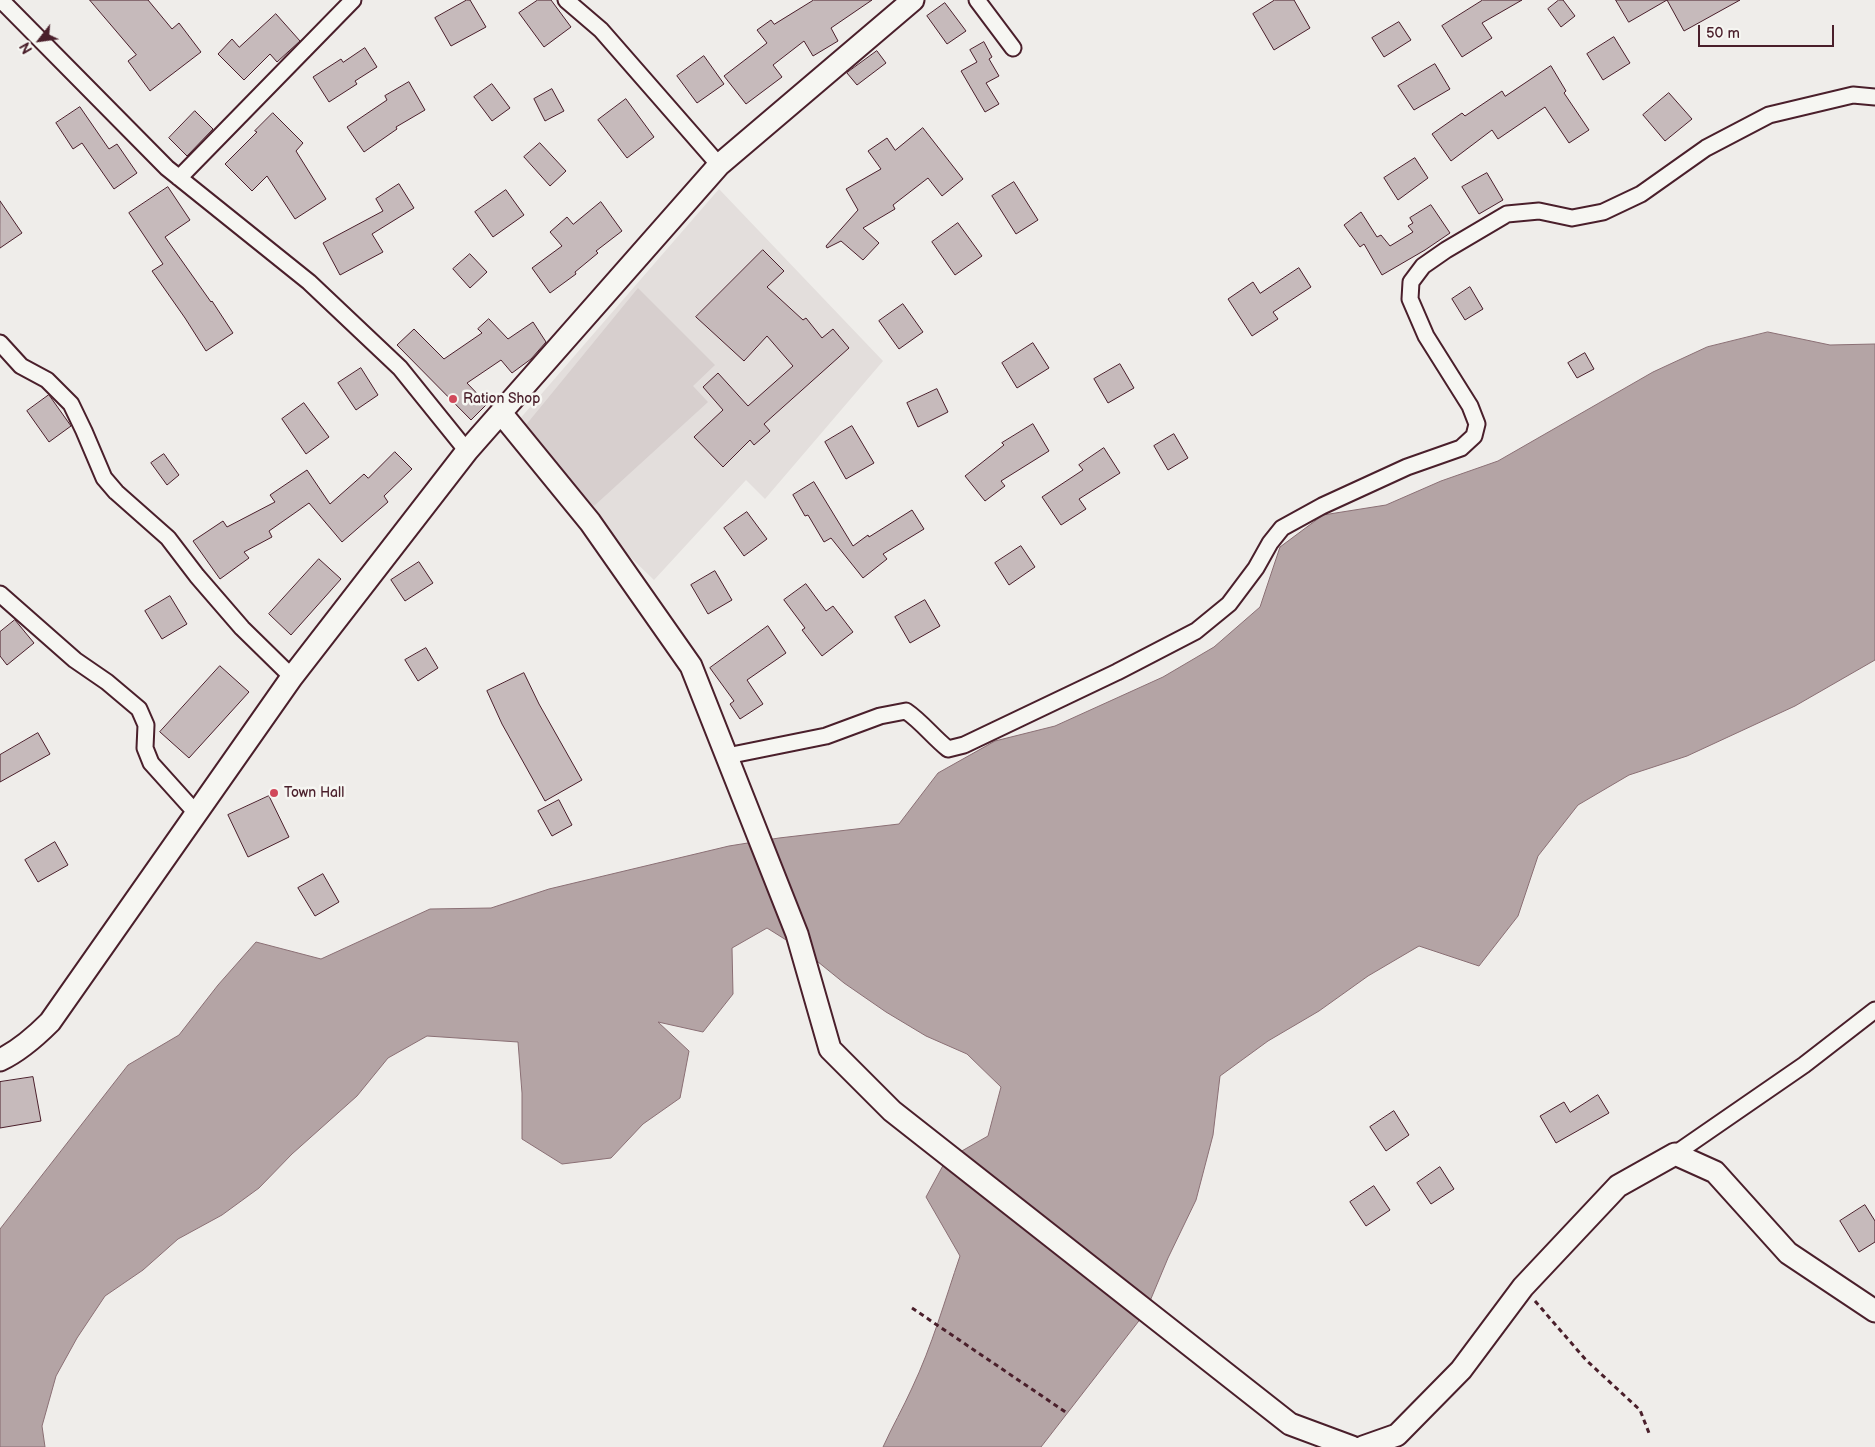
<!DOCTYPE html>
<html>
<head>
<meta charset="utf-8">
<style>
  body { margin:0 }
  #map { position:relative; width:1875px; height:1447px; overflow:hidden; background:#efedea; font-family:"Balsamiq Sans",sans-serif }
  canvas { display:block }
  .north { position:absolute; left:15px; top:15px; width:50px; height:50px; -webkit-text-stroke:4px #f6f6f2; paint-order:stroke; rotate:240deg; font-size:14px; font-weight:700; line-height:20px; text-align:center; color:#4a1f2b }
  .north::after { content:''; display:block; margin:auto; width:18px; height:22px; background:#4a1f2b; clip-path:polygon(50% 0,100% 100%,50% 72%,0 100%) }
  .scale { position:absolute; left:1698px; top:25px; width:136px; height:22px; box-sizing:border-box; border:2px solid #4a1f2b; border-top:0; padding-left:6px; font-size:15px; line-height:18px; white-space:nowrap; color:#4a1f2b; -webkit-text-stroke:4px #f6f6f2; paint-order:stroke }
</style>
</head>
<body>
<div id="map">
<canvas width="1875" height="1447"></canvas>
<div class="north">N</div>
<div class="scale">50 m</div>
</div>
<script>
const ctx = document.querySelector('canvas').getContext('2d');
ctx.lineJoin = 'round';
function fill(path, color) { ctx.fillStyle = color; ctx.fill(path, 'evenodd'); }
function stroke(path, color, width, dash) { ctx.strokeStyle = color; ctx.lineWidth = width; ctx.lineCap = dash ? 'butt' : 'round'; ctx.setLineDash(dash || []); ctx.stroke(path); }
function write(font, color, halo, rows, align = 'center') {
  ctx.font = font + ' "Balsamiq Sans",sans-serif'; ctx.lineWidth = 5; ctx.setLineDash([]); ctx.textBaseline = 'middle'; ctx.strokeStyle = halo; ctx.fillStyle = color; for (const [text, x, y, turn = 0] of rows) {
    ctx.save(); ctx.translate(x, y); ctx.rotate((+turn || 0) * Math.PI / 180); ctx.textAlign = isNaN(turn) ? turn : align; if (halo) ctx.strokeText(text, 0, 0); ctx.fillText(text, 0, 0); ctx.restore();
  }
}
const built = new Path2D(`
  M719 189 883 361 765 499 746 480 654 580 505 436Z`);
const green = new Path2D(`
  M638 288 715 365 693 386 708 402 594 506 521 431Z`);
const water = new Path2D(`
  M1768 332 1830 345 1875 344V660L1795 706 1687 756 1629 775 1578 805 1538 856 1518 916 1479 966 1419 946 1368 976 1319 1011 1268 1041 1220 1076 1213 1135 1196 1200 1168 1258 1145 1313 1041 1447H883C892 1427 903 1408 912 1388 932 1346 945 1300 960 1256L926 1197 946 1160 988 1136 1001 1087 967 1054 926 1036 886 1012 844 983 807 953 767 928 732 948 733 994 703 1032 658 1022 689 1051 680 1098 643 1124 611 1158 562 1164 522 1139V1093L518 1042 427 1036 388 1058 357 1096 292 1154 259 1188 222 1215 178 1239 143 1270 105 1296 77 1338 56 1376 42 1426 45 1447H0V1229L128 1065 179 1035 218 985 256 942 321 959 430 909 491 908 549 889 729 846 779 838 899 824 938 773 995 741 1055 726 1163 677 1214 647 1260 607 1280 547 1323 515 1386 505 1441 481 1498 461 1653 372 1707 347Z`);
const building = new Path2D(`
  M90 0H148L172 29 179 23 201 52 150 91 128 61 136 55Z
  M467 0H470L486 27 451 46 435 18Z
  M538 0H551L571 27 544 47 519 13Z
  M814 0H872L831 28 838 41 813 56 804 41 773 65 782 77 746 104 724 76 767 43 757 30 771 20 774 24Z
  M1275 0H1294L1310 28 1274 50 1253 14Z
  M1483 0H1522L1482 23 1492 38 1462 57 1442 26Z
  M1559 0H1563L1575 16 1561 27 1548 9Z
  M1616 0H1740L1684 31 1667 0 1629 22Z
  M945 3 966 31 947 44 927 16Z
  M276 14 300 41 277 62 270 54 244 80 218 54 232 39 239 47Z
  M1399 22 1411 40 1384 57 1372 38Z
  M1614 37 1630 63 1603 80 1587 54Z
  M984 42 992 57 989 59 999 76 986 83 999 104 985 112 961 71 977 62 970 50Z
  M365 48 377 67 355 81 357 84 329 102 313 77 341 59 343 62Z
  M877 51 886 63 857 85 847 73Z
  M704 56 724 84 697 103 677 76Z
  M1435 64 1450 89 1414 110 1398 86Z
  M1551 66 1566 91 1564 93 1589 130 1569 143 1545 107 1498 139 1492 130 1451 161 1432 134 1462 113 1465 116 1502 91 1505 96Z
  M409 82 425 110 396 127 397 129 364 152 347 127 387 100 385 96Z
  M492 84 510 108 492 121 474 97Z
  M552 89 564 111 545 121 534 99Z
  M1669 93 1692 119 1665 141 1643 115Z
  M626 99 654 137 627 158 598 120Z
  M80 107 109 149 117 144 137 173 114 189 82 143 73 149 56 123Z
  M195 111 213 129 187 156 169 138Z
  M273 113 303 143 296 151 326 199 295 219 267 176 252 191 225 164 257 132 255 131Z
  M923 128 963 179 942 196 928 178 893 205 895 209 863 228 879 243 863 260 841 241 827 248 826 246 858 210 846 189 881 169 868 151 887 138 895 150Z
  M540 143 566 171 550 186 524 157Z
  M1415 158 1428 178 1398 200 1384 178Z
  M1487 173 1503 200 1479 214 1462 187Z
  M1014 182 1038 220 1016 234 992 196Z
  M399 184 414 208 372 234 383 252 340 275 323 243 383 211 376 199Z
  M168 187 190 220 165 237 211 302 212 301 233 333 206 351 185 318 152 271 163 264 129 213Z
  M506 190 524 215 493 237 475 212Z
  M0 201 22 233 0 248Z
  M601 202 622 231 596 251 598 253 575 272 576 274 550 293 532 268 562 246 550 232 567 217 573 224Z
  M1431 205 1450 233 1425 250 1382 275 1364 244 1360 247 1344 225 1361 212 1377 237 1381 235 1390 246 1413 232 1408 226 1413 223 1410 218Z
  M958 223 982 256 955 275 932 242Z
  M763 250 784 271 767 287 803 320 806 318 822 338 833 329 849 348 764 424 770 431 754 445 750 440 723 467 694 437 723 410 703 387 718 373 748 406 793 366 767 336 744 361 696 317Z
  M470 254 487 272 470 288 453 269Z
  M1299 268 1311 287 1273 312 1278 319 1252 336 1228 299 1253 282 1260 293Z
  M1470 287 1483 309 1465 320 1452 299Z
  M903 304 923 332 899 349 879 321Z
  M489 319 508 339 533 322 546 342 531 359 512 373 501 360 467 383 487 404 471 420 397 345 414 329 444 359 482 333 478 329Z
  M1033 343 1049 368 1017 388 1002 363Z
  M1585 353 1594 369 1577 378 1568 363Z
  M1120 364 1134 388 1108 403 1094 379Z
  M361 368 378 395 356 410 338 383Z
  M937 389 948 412 918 427 907 403Z
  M49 395 71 426 49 442 27 411Z
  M304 403 329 437 306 454 282 419Z
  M1033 424 1049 451 1001 481 1005 486 985 501 965 476 1004 445 1002 443Z
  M852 426 874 463 846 479 825 442Z
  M1174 434 1188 458 1168 470 1154 446Z
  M1104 448 1120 473 1079 499 1086 509 1061 525 1042 497 1083 470 1079 465Z
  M395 452 412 469 384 496 388 502 342 542 309 503 269 531 272 537 244 552 249 558 220 579 193 541 223 521 227 527 275 502 270 495 307 470 330 504 364 474 368 478Z
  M164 454 179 475 167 485 151 463Z
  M814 482 853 546 868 535 869 537 912 510 924 529 883 554 887 559 863 578 831 538 824 542 808 515 805 516 793 495Z
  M747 512 767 539 744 556 724 528Z
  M1021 546 1035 567 1009 585 995 563Z
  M319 559 341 579 291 635 269 614Z
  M419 562 433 583 405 601 391 580Z
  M715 571 732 600 708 614 691 585Z
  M806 584 826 611 833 606 853 632 822 656 802 630 805 628 784 600Z
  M170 596 187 624 162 639 145 611Z
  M925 600 940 626 910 643 895 617Z
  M15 620 34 643 7 665 0 656V632Z
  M768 626 786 653 747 680 763 704 740 719 730 704 734 701 710 668Z
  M426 648 438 668 418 681 405 660Z
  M220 666 249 692 189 758 160 732Z
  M524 673 539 704 582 780 545 801 502 724 487 691Z
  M38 733 50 754 0 782V755Z
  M269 796 289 837 248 857 228 815Z
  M559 800 572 825 552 836 538 811Z
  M55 842 68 865 38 882 25 860Z
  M323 874 339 902 315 916 298 888Z
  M33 1077 41 1121 0 1128V1082Z
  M1598 1095 1609 1113 1556 1143 1540 1116 1564 1102 1570 1112Z
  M1394 1111 1409 1135 1386 1151 1370 1127Z
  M1440 1167 1454 1189 1431 1204 1417 1183Z
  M1374 1186 1390 1210 1366 1226 1350 1202Z
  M1865 1205 1875 1221V1242L1859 1252 1840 1221Z`);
const path = new Path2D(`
  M1535 1301 1586 1360 1640 1410 1649 1433
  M912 1308 1067 1413`);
const minor = new Path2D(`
  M1 0 167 168 309 282 400 368 467 451
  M566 0 601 30 719 165
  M977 0 1013 48
  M179 178 353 0
  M0 343 21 366 47 380 71 404 84 431 104 478 116 492 168 538 197 576 242 628 292 677
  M0 594 75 660 107 682 139 709 146 725 145 748 151 763 196 813
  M727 756 826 736 880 716 906 711C922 722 933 737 948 749L964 745 1117 672 1196 631 1229 604 1256 568 1270 543 1282 528 1322 506 1407 467 1461 448 1474 436 1477 424 1470 406 1426 336 1410 299 1411 282 1423 266 1446 250 1507 214 1539 211 1572 218 1603 212 1641 194 1706 148 1769 115 1853 95 1875 97
  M1675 1154 1804 1065 1875 1010`);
const secondary = new Path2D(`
  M501 413 590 522 691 666 797 934 830 1049 892 1111 1290 1424 1352 1447
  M0 1060C19 1051 35 1037 50 1022L292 677 467 451 719 165 913 0
  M1363 1447 1397 1435 1461 1370 1523 1287 1618 1186 1675 1154 1715 1172 1788 1253 1875 1311`);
const markers = [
  [453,399,5,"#d1495b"],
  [274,793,5,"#d1495b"]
];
const poiNames = [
  ["Ration Shop",463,399],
  ["Town Hall",284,793]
];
fill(built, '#e3dedc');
fill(green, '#d7cfce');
fill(water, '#b4a4a5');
stroke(water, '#8a6f74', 1);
fill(building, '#c6babb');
stroke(building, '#4a1f2b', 1);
stroke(minor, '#4a1f2b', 19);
stroke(secondary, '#4a1f2b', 25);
stroke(path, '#4a1f2b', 3, [5, 4]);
stroke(minor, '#f6f6f2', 15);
stroke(secondary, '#f6f6f2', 21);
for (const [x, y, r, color] of markers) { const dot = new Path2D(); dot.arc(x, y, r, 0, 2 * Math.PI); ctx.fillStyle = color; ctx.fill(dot); stroke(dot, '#f6f6f2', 2); }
write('14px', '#4a1f2b', '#f6f6f2', poiNames, 'left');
</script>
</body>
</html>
